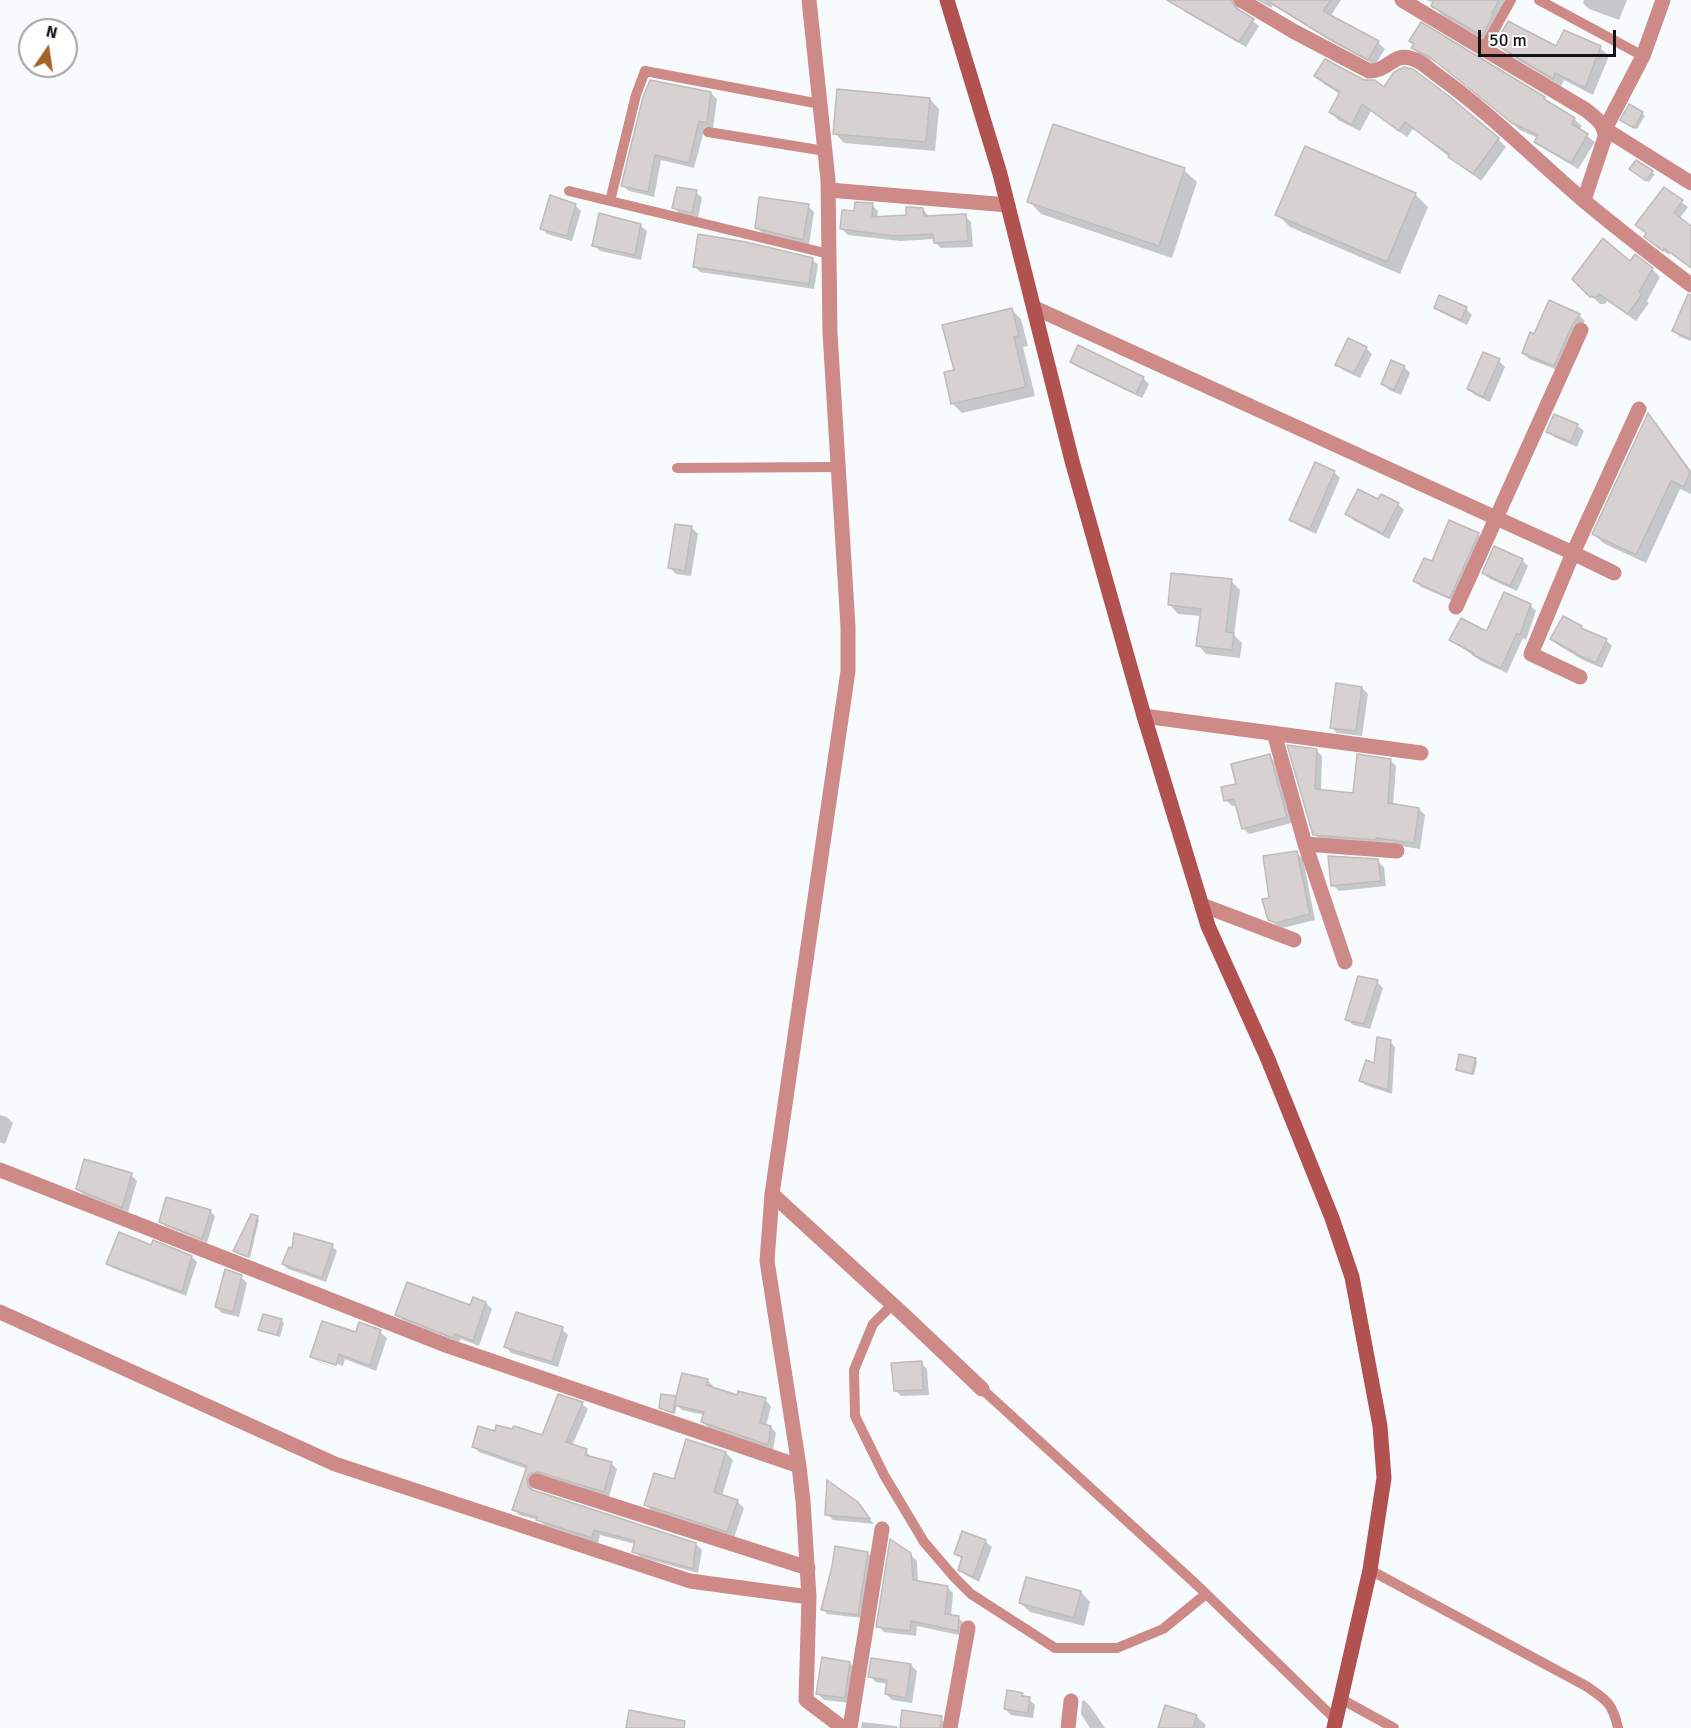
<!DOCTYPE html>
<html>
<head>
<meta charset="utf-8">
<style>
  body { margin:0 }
  #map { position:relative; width:1691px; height:1728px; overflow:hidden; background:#f7fbfe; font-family:Signika,sans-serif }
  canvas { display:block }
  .north { position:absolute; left:18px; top:18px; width:60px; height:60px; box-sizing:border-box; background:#fff; border:2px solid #a1a1a2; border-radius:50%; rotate:13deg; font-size:16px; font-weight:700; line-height:24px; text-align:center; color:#131416 }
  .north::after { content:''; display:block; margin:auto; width:21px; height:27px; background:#a2632a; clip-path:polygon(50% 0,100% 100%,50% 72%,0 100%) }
  .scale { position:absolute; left:1478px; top:30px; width:138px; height:27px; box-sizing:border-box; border:3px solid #131416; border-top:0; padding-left:8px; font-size:18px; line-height:21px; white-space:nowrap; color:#131416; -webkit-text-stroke:4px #fff; paint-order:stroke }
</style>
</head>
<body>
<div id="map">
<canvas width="1691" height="1728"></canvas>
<div class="north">N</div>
<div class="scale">50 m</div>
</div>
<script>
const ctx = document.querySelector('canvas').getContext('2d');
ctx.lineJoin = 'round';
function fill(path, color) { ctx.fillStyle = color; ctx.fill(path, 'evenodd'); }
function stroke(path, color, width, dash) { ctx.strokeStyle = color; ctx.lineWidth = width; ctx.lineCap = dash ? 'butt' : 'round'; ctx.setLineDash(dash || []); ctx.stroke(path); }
const shadow = new Path2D(`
  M1182 0H1241L1239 1 1238 10 1259 26 1246 47 1185 12 1179 6Z
  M1257 0H1341L1330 17 1378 43 1385 49 1375 65 1334 43 1273 5 1271 8Z
  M1426 0H1514L1501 23 1503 25 1492 45 1442 15 1432 5 1434 3Z
  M1584 0H1627L1619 20 1589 9 1583 3Z
  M1497 44 1600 48 1609 56 1593 95 1564 80 1561 86 1505 52Z
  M1413 48 1544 98 1551 105 1574 119 1582 126 1579 130 1595 142 1578 169 1543 148 1536 141 1538 138 1520 130 1439 64 1420 55Z
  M1316 76 1364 81 1384 89 1498 139 1506 147 1481 181 1413 129 1407 137 1371 111 1360 131 1338 120 1331 112 1340 94 1324 84Z
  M711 93 717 99 713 128 705 127 694 168 661 160 654 197 629 191 623 186Z
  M930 99 939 109 935 151 844 143 835 133Z
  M1642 113 1645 116 1637 129 1625 123Z
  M1054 126 1184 170 1197 182 1172 258 1041 214 1029 201Z
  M1306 148 1416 195 1428 207 1400 274 1290 227 1277 214Z
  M1636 162 1655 174 1649 182 1634 171Z
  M1665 189 1688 207 1679 219 1691 228V267L1670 252 1669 255 1652 242 1648 234 1637 225Z
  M696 192 702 198 698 218 680 214 674 208Z
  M575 205 581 211 572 241 547 234 542 228Z
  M872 205 878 211 877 218 908 216 923 209 929 217 965 216 971 222 973 247 941 248 935 242V239L901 241 848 235 842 229 856 213Z
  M808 206 814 212 809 245 763 234 757 228Z
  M640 225 647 231 641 260 600 251 594 245Z
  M812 259 818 265 814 289 700 272 694 266Z
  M1631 263 1652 269 1660 277 1647 301 1649 303 1636 321 1607 301 1605 304H1600L1574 279Z
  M1691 300V341L1680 337 1674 331Z
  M1436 308 1466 309 1472 315 1467 325 1442 313Z
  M1011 309 1021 319 1028 346 1023 347 1035 396 962 413 953 404 956 371Z
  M1579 315 1585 321 1578 332 1560 371 1529 359 1523 353 1534 336Z
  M1366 348 1372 354 1360 378 1343 370 1337 364Z
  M1072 361 1143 378 1149 384 1142 398 1078 367Z
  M1499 361 1505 367 1490 402 1475 395 1469 389Z
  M1404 367 1410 373 1401 395 1389 390 1383 384Z
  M1555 416 1578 426 1584 431 1577 447 1554 437 1548 431Z
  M1648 416 1657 424 1691 471V494L1680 489 1646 563 1603 543 1594 534Z
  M1334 472 1340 478 1316 534 1297 525 1291 519Z
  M1379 501 1398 504 1404 510 1389 539 1353 520 1347 514Z
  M692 528 698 534 691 576 676 574 670 568Z
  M1478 534 1484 540 1456 602 1421 587 1415 581 1433 563Z
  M1522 560 1528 566 1517 591 1490 579 1484 573Z
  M1231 581 1240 590 1234 635 1242 643 1240 658 1206 654 1198 645 1201 616 1178 614 1170 605Z
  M1530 605 1536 611 1526 640 1523 638 1507 673 1481 661 1451 640 1484 632Z
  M1581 628 1606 640 1612 646 1602 668 1583 660 1558 645 1552 639Z
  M1362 688 1368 694 1362 736 1337 733 1331 727Z
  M1290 747 1316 750 1322 756 1321 791 1355 795 1390 760 1396 766 1393 806 1419 809 1425 815 1420 849 1381 843 1320 840 1314 834Z
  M1269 756 1275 762 1292 823 1249 834 1243 828 1237 805 1232 806 1226 800 1238 785Z
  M1297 853 1303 859 1315 920 1283 928 1276 925 1269 919 1270 899Z
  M1377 861 1384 867 1386 886 1339 891 1333 885Z
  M1377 982 1383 988 1370 1029 1353 1025 1347 1019Z
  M1390 1042 1395 1047 1392 1094 1365 1085 1361 1080 1375 1065Z
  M1475 1059 1477 1062 1474 1075 1457 1069Z
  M0 1115 7 1117 13 1123 5 1144 0 1142Z
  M131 1175 137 1181 128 1212 84 1195 78 1189Z
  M210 1211 215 1216 207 1243 165 1226 160 1221Z
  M257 1217 259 1220 250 1258 235 1251Z
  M332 1246 337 1251 326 1282 288 1269 283 1264Z
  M152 1247 192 1257 197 1262 186 1296 113 1268 108 1263Z
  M241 1277 247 1283 239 1317 222 1313 216 1307Z
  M486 1303 492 1309 479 1346 461 1339 459 1342 403 1320 397 1314 471 1307Z
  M281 1320 284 1323 280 1337 263 1332 260 1330Z
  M562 1329 568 1335 558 1367 511 1353 506 1347Z
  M380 1332 387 1338 376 1371 345 1359 343 1366 317 1357V1361L342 1370 318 1362 312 1356 357 1333Z
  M921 1363 927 1369 929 1395 901 1396 895 1390Z
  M707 1380 713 1386 712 1389 738 1397 765 1400 771 1406 766 1426 771 1427 776 1433 773 1450 708 1427 702 1422 704 1415 682 1410 677 1405 675 1414 661 1407 675 1397 677 1399Z
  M582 1404 588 1409 572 1446 586 1451 591 1458 612 1464 617 1469 609 1497 532 1485 533 1492 696 1544 702 1550 698 1573 640 1557 634 1551 635 1544 600 1535 598 1543 544 1525 539 1520 519 1515 513 1509 527 1469 479 1452 473 1446 496 1433 543 1436Z
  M726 1453 733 1460 722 1496 737 1501 744 1508 734 1538 653 1512 646 1505 675 1481Z
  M857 1503 874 1524 833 1520 827 1514Z
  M963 1533 986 1542 992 1547 979 1582 966 1575 960 1569 962 1559 956 1553Z
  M868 1553 872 1558 862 1618 827 1614 823 1609Z
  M910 1554 917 1561 918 1583 947 1587 953 1593 951 1616 958 1618 965 1624 963 1636 917 1626 916 1636 884 1632 878 1626Z
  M1027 1578 1081 1592 1090 1602 1084 1626 1030 1612 1020 1603Z
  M850 1663 856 1669 851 1703 824 1700 818 1694Z
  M911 1665 917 1671 912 1703 892 1700 886 1694 888 1684 876 1682 870 1676Z
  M1022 1694 1035 1705 1033 1718 1011 1715 1005 1709Z
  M1084 1700 1090 1706 1105 1728H1090L1081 1714 1082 1701Z
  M1196 1716 1206 1725 1205 1728H1160Z
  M939 1717 945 1723 944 1728H902Z
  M862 1722 897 1726 898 1728H861Z`);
const building = new Path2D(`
  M1167 0H1231L1236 8 1254 19 1239 42Z
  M1266 0H1331L1323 11 1379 41 1368 60 1326 37Z
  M1434 0H1499L1492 13 1494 14 1482 36 1431 6Z
  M1508 21 1556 46 1564 30 1601 46 1585 88 1555 73 1553 79 1495 44Z
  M1421 22 1545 97 1544 99 1575 118 1572 124 1588 134 1571 163 1534 142 1538 135 1512 123 1430 57 1411 48 1414 44 1409 41Z
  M1325 59 1364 80H1375L1384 87 1394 72 1404 67 1413 69 1450 97 1499 138 1473 174 1448 157 1450 155 1405 122 1399 131 1362 104 1352 125 1329 112 1340 92 1314 76Z
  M650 80 711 92 707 123 699 121 689 163 655 155 648 192 621 186 643 97Z
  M837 89 930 98 926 142 833 134Z
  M1629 104 1643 112 1634 128 1620 120Z
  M1053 124 1185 168 1159 246 1027 202Z
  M1305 146 1416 193 1387 262 1275 215Z
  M1636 160 1653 171 1646 181 1629 169Z
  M677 187 697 190 692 213 672 208Z
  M1664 187 1683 200 1674 213 1691 226V268L1664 248 1663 251 1644 237 1646 233 1635 225Z
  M550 195 576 204 567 236 540 229Z
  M759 197 809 204 803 240 755 228Z
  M855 202 873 203 872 217 906 215V207H910L923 208 924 216 966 214 968 241 934 243 933 234 894 236 840 229 842 210 854 211Z
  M599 213 641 224 635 255 592 246Z
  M698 234 746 242 813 258 809 284 693 267Z
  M1603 238 1630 261 1635 254 1653 268 1639 292 1642 294 1628 314 1599 294 1597 297H1590L1572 279Z
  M1688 294 1691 295V339L1672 331Z
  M1439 295 1467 307 1461 320 1434 308Z
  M1549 300 1580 314 1572 326 1554 366 1522 353 1530 332 1534 334Z
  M1012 308 1019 336 1014 337 1026 387 951 404 944 372 954 370 942 325Z
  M1348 338 1367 347 1354 373 1335 365Z
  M1078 345 1144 377 1136 394 1070 362Z
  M1483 352 1500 359 1483 397 1467 389Z
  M1391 360 1405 366 1394 390 1381 384Z
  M1648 413 1690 472 1684 487 1671 481 1636 555 1592 534Z
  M1554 414 1578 424 1571 442 1546 432Z
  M1315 462 1335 471 1310 529 1289 520Z
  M1358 489 1378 499 1381 494 1399 503 1383 534 1345 514Z
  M1449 520 1479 533 1450 598 1413 581 1424 558 1432 561Z
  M675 524 692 526 685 571 668 568Z
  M1494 546 1523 559 1510 586 1482 573Z
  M1171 573 1232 579 1226 632 1234 633 1232 650 1196 646 1201 609 1168 605Z
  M1504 592 1531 604 1520 635 1517 633 1501 668 1473 655 1474 653 1449 640 1461 618 1484 630H1487Z
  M1563 616 1582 626 1581 628 1607 639 1596 663 1576 654V653L1550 639Z
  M1336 683 1362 687 1356 731 1330 728Z
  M1287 745 1317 749 1315 789 1353 793 1357 754 1391 759 1388 803 1419 808 1414 843 1376 838V840L1313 835Z
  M1270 754 1287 817 1242 829 1234 799 1224 801 1221 787 1236 784 1231 764Z
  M1297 851 1310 914 1276 923 1268 920 1262 899 1269 898 1263 856Z
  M1328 856 1378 859 1381 881 1331 886Z
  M1358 976 1378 980 1364 1024 1345 1020Z
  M1377 1037 1391 1040 1388 1090 1359 1081 1366 1060 1374 1063Z
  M1459 1054 1476 1058 1472 1074 1456 1070Z
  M84 1159 132 1173 122 1208 76 1189Z
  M166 1197 211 1210 202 1239 159 1222Z
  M251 1214 258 1216 248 1257 233 1251Z
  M119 1232 151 1245 153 1240 192 1256 182 1292 106 1264Z
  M294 1233 333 1244 322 1278 282 1264 289 1247 292 1248Z
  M225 1269 242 1275 233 1312 215 1307Z
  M407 1282 470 1305 473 1297 486 1302 473 1341 455 1334 453 1338 395 1315Z
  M516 1312 563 1327 552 1362 504 1347Z
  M263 1314 282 1319 277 1335 258 1330Z
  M322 1321 356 1332 359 1322 381 1330 370 1366 339 1354 336 1365 310 1357Z
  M922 1361 923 1390 894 1391 891 1363Z
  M682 1373 708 1379 706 1385 737 1395 738 1391 766 1398 760 1423 771 1426 768 1445 701 1422 704 1412 674 1405Z
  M558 1394 583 1402 566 1442 587 1449 585 1455 612 1462 604 1492 538 1472 529 1474 527 1479 528 1487 533 1490 696 1543 693 1569 632 1552 635 1541 594 1530 592 1538 536 1520 537 1517 512 1510 527 1466 472 1447 478 1426 495 1431 496 1425 512 1429 514 1426 542 1435Z
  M661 1394 676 1396 673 1413 659 1408Z
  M686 1439 726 1452 714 1492 738 1500 727 1532 644 1505 654 1473 674 1479Z
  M827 1480 858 1502 870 1519 825 1515Z
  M962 1531 986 1540 973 1577 958 1570 962 1557 954 1554Z
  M890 1539 911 1553 913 1580 948 1586 945 1614 959 1616 958 1631 911 1621 910 1631 876 1627Z
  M835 1546 868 1552 858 1615 821 1610 832 1566Z
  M1026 1577 1081 1591 1074 1618 1019 1603Z
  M822 1657 850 1662 845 1698 816 1694Z
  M871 1658 911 1664 906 1698 885 1694 887 1680 868 1677Z
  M1007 1690 1023 1693 1022 1696 1030 1697 1028 1713 1004 1709Z
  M1165 1705 1197 1715 1193 1728H1158Z
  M629 1710 685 1721 684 1728H626Z
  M902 1710 942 1716 940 1728H900Z`);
const lane = new Path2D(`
  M1539 0 1643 56
  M1484 48 1511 0
  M708 132 825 151
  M569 191 829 254
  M610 201 636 95 645 71 820 104
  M677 468 837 467
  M893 1304 873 1324 854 1370 855 1416 884 1475 924 1542 955 1578 971 1594 1055 1648H1117L1163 1629 1206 1594
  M982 1389 1198 1586 1336 1720
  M1370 1570 1586 1686C1607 1700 1613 1704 1618 1728
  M1341 1699 1394 1728`);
const street = new Path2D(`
  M1241 0 1293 31 1369 71C1389 71 1393 53 1410 58 1420 60 1429 69 1437 75 1489 112 1534 158 1583 200 1618 229 1654 257 1691 285
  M1402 0 1586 110C1596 118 1605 124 1605 137L1584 200
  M1663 0 1643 56 1605 129 1691 183
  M829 190 1008 205
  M1035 308 1573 553 1614 573
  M1456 607 1581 330
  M1580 677 1531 654 1573 553 1639 409
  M1144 716 1421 753
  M1274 733 1305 844 1345 962
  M1305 844 1397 851
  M1202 905 1294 940
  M0 1170 448 1346 799 1466 767 1261 772 1194 848 671V627L830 333 828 180 809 0
  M772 1194 904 1315 982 1389
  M0 1312 335 1464 690 1581 809 1597
  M799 1466 803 1501 809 1597 806 1700 843 1728
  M536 1481 808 1568
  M850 1728 882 1529
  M950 1728 968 1628
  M1068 1728 1071 1701`);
const secondary = new Path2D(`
  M947 0 1000 174 1072 461 1144 716 1208 926 1267 1057 1332 1218 1352 1277 1380 1426 1384 1478 1370 1570 1334 1728`);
fill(shadow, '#0003');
fill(building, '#d8d1d1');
stroke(building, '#c0bab9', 1.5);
stroke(lane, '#ce8a87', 10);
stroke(street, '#ce8a87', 15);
stroke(secondary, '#b15150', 15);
</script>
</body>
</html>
